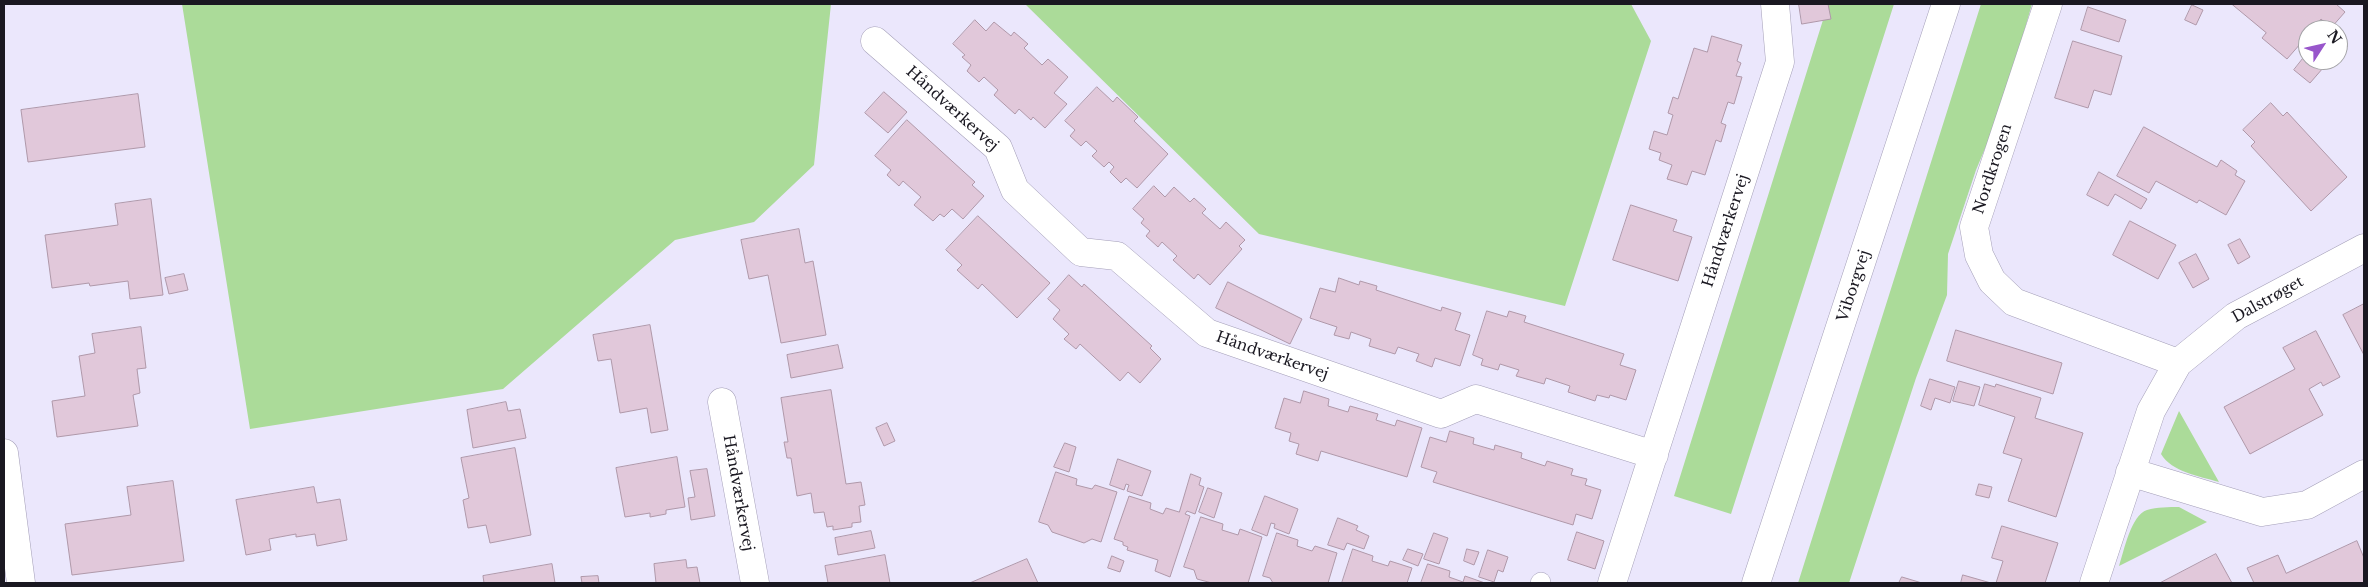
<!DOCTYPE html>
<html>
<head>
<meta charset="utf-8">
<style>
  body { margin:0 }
  #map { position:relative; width:2368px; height:587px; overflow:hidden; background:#ebe7fc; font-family:"Libre Baskerville",serif }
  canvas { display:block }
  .frame { position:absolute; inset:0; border:5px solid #1a1821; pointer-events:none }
  .north { position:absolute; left:2298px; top:20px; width:50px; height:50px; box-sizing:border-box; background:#fff; border:1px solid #a3a3a6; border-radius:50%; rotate:55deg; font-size:14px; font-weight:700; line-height:20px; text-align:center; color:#1a1821 }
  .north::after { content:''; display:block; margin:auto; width:18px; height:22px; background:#9856cb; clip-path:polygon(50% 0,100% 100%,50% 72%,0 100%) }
</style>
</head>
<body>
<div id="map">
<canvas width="2368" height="587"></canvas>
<div class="frame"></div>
<div class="north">N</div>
</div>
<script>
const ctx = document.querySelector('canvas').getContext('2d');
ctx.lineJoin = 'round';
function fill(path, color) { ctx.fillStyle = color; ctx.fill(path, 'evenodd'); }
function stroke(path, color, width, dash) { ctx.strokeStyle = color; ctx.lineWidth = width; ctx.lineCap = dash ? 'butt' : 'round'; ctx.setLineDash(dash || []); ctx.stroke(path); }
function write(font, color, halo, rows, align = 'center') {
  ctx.font = font + ' "Libre Baskerville",serif'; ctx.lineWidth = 4.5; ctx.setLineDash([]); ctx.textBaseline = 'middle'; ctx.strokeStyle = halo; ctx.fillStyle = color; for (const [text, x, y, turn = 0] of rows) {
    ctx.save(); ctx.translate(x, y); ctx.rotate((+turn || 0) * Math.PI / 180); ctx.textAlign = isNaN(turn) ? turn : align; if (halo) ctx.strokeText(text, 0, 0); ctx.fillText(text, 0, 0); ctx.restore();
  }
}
const green = new Path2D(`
  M182 4H831L814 165 754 222 675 240 503 389 250 429Z
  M1025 4H1631L1651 41 1565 306 1259 234Z
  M1828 4H1894L1731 514 1674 496Z
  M1981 4H2032L2002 108 1976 170 1948 254 1947 295 1916 378 1849 583H1798Z
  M2179 411 2219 482C2199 476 2172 472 2161 454Z
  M2179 507 2207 522 2119 566C2124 551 2131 515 2147 510 2157 507 2169 507 2179 507Z`);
const building = new Path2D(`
  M1799 4H1828L1831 19 1802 24Z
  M2232 4H2336L2345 12 2331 28 2321 19 2312 30H2308V35L2287 59 2262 38 2266 33Z
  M2192 5 2203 10 2196 25 2185 20Z
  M2088 7 2126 20 2119 42 2081 30Z
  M975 20 986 31 994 22 1011 36 1014 32 1028 44 1024 48 1042 65 1048 59 1068 77 1054 93 1067 104 1045 128 1033 117 1031 120 1019 109 1015 114 994 95 998 90 984 77 979 82 967 71 971 65 962 57 965 55 953 44Z
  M1712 36 1742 45 1737 61 1741 63 1736 76 1742 77 1734 104 1728 102 1721 123 1726 125 1721 142 1716 140 1705 175 1692 171 1687 185 1667 179 1672 165 1659 160 1661 153 1649 149 1654 131 1667 135 1673 115 1668 113 1673 97 1678 99 1694 48 1707 52Z
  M2073 41 2122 56 2111 95 2094 90 2088 108 2055 98Z
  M2338 41 2348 46 2338 54Z
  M2308 52V60H2330L2310 83 2294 70Z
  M1097 87 1113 102 1117 97 1138 117 1134 121 1168 154 1137 188 1126 178 1121 183 1110 172 1114 167 1109 162 1104 167 1092 156 1097 151 1086 141 1081 146 1070 136 1075 130 1065 121Z
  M884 92 907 112 888 133 865 113Z
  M138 94 145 147 28 162 21 110Z
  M2271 103 2283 116 2287 112 2347 177 2311 211 2251 146 2255 142 2243 130Z
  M907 120 975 182 972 185 984 196 963 219 952 209 944 217 940 214 933 221 914 205 921 197 903 181 899 186 887 175 891 170 875 156Z
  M2144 127 2217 167 2221 160 2237 171 2235 175 2245 181 2226 215 2199 200 2197 203 2156 181 2149 193 2117 176Z
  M2099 172 2147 199 2141 209 2115 194 2108 206 2087 195Z
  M1154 186 1165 197 1174 187 1190 202 1194 198 1206 209 1202 213 1220 229 1226 222 1245 240 1239 246 1242 249 1210 285 1198 274 1194 279 1173 260 1177 256 1162 242 1158 247 1146 236 1150 231 1141 223 1144 219 1133 209Z
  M151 199 163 295 130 299 128 281 90 286 89 283 52 288 45 235 118 225 115 204Z
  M1631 205 1677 220 1673 231 1692 237 1678 281 1613 260Z
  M978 216 1050 283 1017 318 982 284 978 289 957 270 962 265 946 250Z
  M2130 221 2176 245 2158 279 2113 255Z
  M799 229 805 263 813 261 826 335 781 343 768 275 749 279 741 240Z
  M2240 239 2250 257 2238 264 2228 245Z
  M2196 254 2209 279 2193 288 2179 263Z
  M184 274 188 290 169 294 165 278Z
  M1069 275 1082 287 1084 284 1152 346 1150 348 1161 359 1140 383 1128 372 1120 381 1080 344 1076 349 1064 339 1069 334 1053 319 1060 310 1048 299Z
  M1339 278 1359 285 1360 281 1377 286 1376 290 1441 311 1442 307 1461 313 1455 330 1470 335 1460 366 1435 358 1432 367 1416 361 1419 354 1398 347 1395 354 1369 346 1371 339 1351 332 1349 339 1334 335 1337 327 1310 318 1320 288 1335 292Z
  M1228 282 1302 319 1290 344 1216 308Z
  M2364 304V355L2343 315Z
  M1487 311 1507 317 1509 311 1526 316 1524 322 1624 354 1620 365 1636 370 1626 400 1610 395 1609 398 1597 395 1595 401 1568 392 1570 386 1546 378 1544 384 1516 376 1519 370 1500 364 1498 370 1481 365 1483 359 1473 355Z
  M650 325 668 430 651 433 647 408 620 413 611 359 598 361 593 335Z
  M141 327 146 368 137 369 140 393 133 395 138 426 57 437 52 401 85 396 79 356 95 353 92 334Z
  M1956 330 2062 363 2053 394 1947 361Z
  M2316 331 2340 377 2323 386 2321 382 2309 389 2323 415 2250 454 2224 407 2295 369 2283 348Z
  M838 345 843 368 791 378 787 355Z
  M1930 379 1955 387 1950 403 1935 398 1931 410 1921 406Z
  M1959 381 1980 387 1974 406 1953 401Z
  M1985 384 1995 387 1996 384 2041 398 2035 418 2083 433 2056 517 2008 501 2022 459 2003 453 2015 417 1979 405Z
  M831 390 846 484 861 482 865 505 859 506 861 522 852 523V527L833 530V526L827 527 824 512 814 513 811 493 797 496 791 458H787L784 442H788L781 398Z
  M1304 391 1329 399 1328 406 1348 412 1350 406 1378 414 1376 420 1395 426 1397 420 1422 428 1407 477 1321 451 1318 461 1296 454 1299 444 1289 441 1291 433 1275 428 1284 398 1300 403Z
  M506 402 508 411 520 409 526 438 473 448 467 410Z
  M887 423 895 441 884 446 876 428Z
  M1450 431 1474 438 1473 444 1494 450 1495 445 1522 453 1521 458 1545 466 1547 461 1573 469 1571 475 1587 479 1585 485 1601 490 1592 519 1576 514 1573 525 1433 482 1437 472 1421 467 1430 437 1446 442Z
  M1065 443 1076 447 1069 472 1054 467Z
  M515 448 531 535 490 543 486 525 468 528 463 500 469 498 461 458Z
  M677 457 685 507 666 510V514L650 517V513L625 517 616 468Z
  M1118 459 1151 471 1142 496 1127 491 1129 485 1126 484 1124 490 1110 485Z
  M707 469 715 516 691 520 688 498 695 497 690 471Z
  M1056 472 1077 479 1076 485 1092 489 1095 485 1117 492 1101 542 1092 539 1084 543 1052 532 1048 525 1039 522Z
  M1191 474 1201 478 1199 485 1204 487 1195 514 1187 511 1185 514 1190 516 1170 577 1155 571 1158 560 1127 550 1128 547 1123 545V542L1114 539 1129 496 1151 503 1150 509 1163 514 1166 508 1179 512Z
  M173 481 184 561 72 575 65 524 131 515 127 487Z
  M1979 484 1992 487 1989 498 1976 495Z
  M314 487 317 503 340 499 347 540 317 546 315 534 296 537V534L269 539 271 550 246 555 236 500Z
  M1208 488 1222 493 1214 518 1199 512Z
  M1265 496 1298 509 1289 534 1274 528 1275 524 1271 523 1267 536 1252 530Z
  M1201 517 1223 524 1222 530 1238 535 1240 529 1262 537 1248 583H1212L1197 579 1194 570 1184 567Z
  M1338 518 1358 526 1356 530 1369 536 1364 549 1347 543 1344 550 1328 545Z
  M2002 526 2058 543 2045 583H1996L2003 561 1992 558Z
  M871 531 875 548 838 555 835 538Z
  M1577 532 1604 541 1595 569 1568 560Z
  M1277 533 1298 540 1297 546 1312 551 1315 546 1337 553 1328 583H1273L1270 578 1263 576Z
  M1434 533 1448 538 1439 564 1424 559Z
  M2357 541 2364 558V583H2254L2247 568 2278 555 2286 573Z
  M1353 549 1373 556 1372 561 1388 566 1390 561 1412 568 1407 583H1342Z
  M1408 549 1423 554 1418 566 1403 560Z
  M1467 549 1479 552 1474 565 1464 561Z
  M1488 550 1508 557 1503 572 1498 570 1494 582 1479 577Z
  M2216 554 2232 583H2160Z
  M885 555 890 583H828L825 566Z
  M1112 556 1124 561 1120 572 1108 568Z
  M1027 559 1038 583H970Z
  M686 560 687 568 697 567 700 583H656L654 564Z
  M552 564 555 583H484L483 576Z
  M1428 564 1450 571 1449 577 1463 582 1465 576 1485 583H1421Z
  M1963 575 1991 583H1961Z
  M598 576 599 583H582L581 577Z
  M1902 577 1922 583H1899Z`);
const lane = new Path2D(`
  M1540 583 1541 582`);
const street = new Path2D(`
  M2048 4 1974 227 1979 255 1992 281 2014 302 2178 363
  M875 41 998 148 1015 190 1081 252 1117 256 1207 333 1441 414 1476 399 1654 455
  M722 402 755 583
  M4 453 21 583
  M2130 472 2262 512 2307 505 2364 474
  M1612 583 1780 62 1775 4
  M2094 583 2151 411 2178 363 2236 316 2364 248`);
const primary = new Path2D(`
  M1756 583 1946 4`);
const streetNames = [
  ["Håndværkervej",952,109,42],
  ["Nordkrogen",1993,169,-72],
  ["Håndværkervej",1726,231,-72],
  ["Viborgvej",1854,286,-72],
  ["Dalstrøget",2268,300,-29],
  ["Håndværkervej",1272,356,19],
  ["Håndværkervej",738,493,80]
];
fill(green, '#abdb99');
fill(building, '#e1c8da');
stroke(building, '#af98a9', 1);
stroke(lane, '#a49fb8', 20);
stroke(street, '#a49fb8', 29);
stroke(primary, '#a49fb8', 29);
stroke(lane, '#fff', 19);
stroke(street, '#fff', 28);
stroke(primary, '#fff', 28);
write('15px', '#1a1821', '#fff', streetNames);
</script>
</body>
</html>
